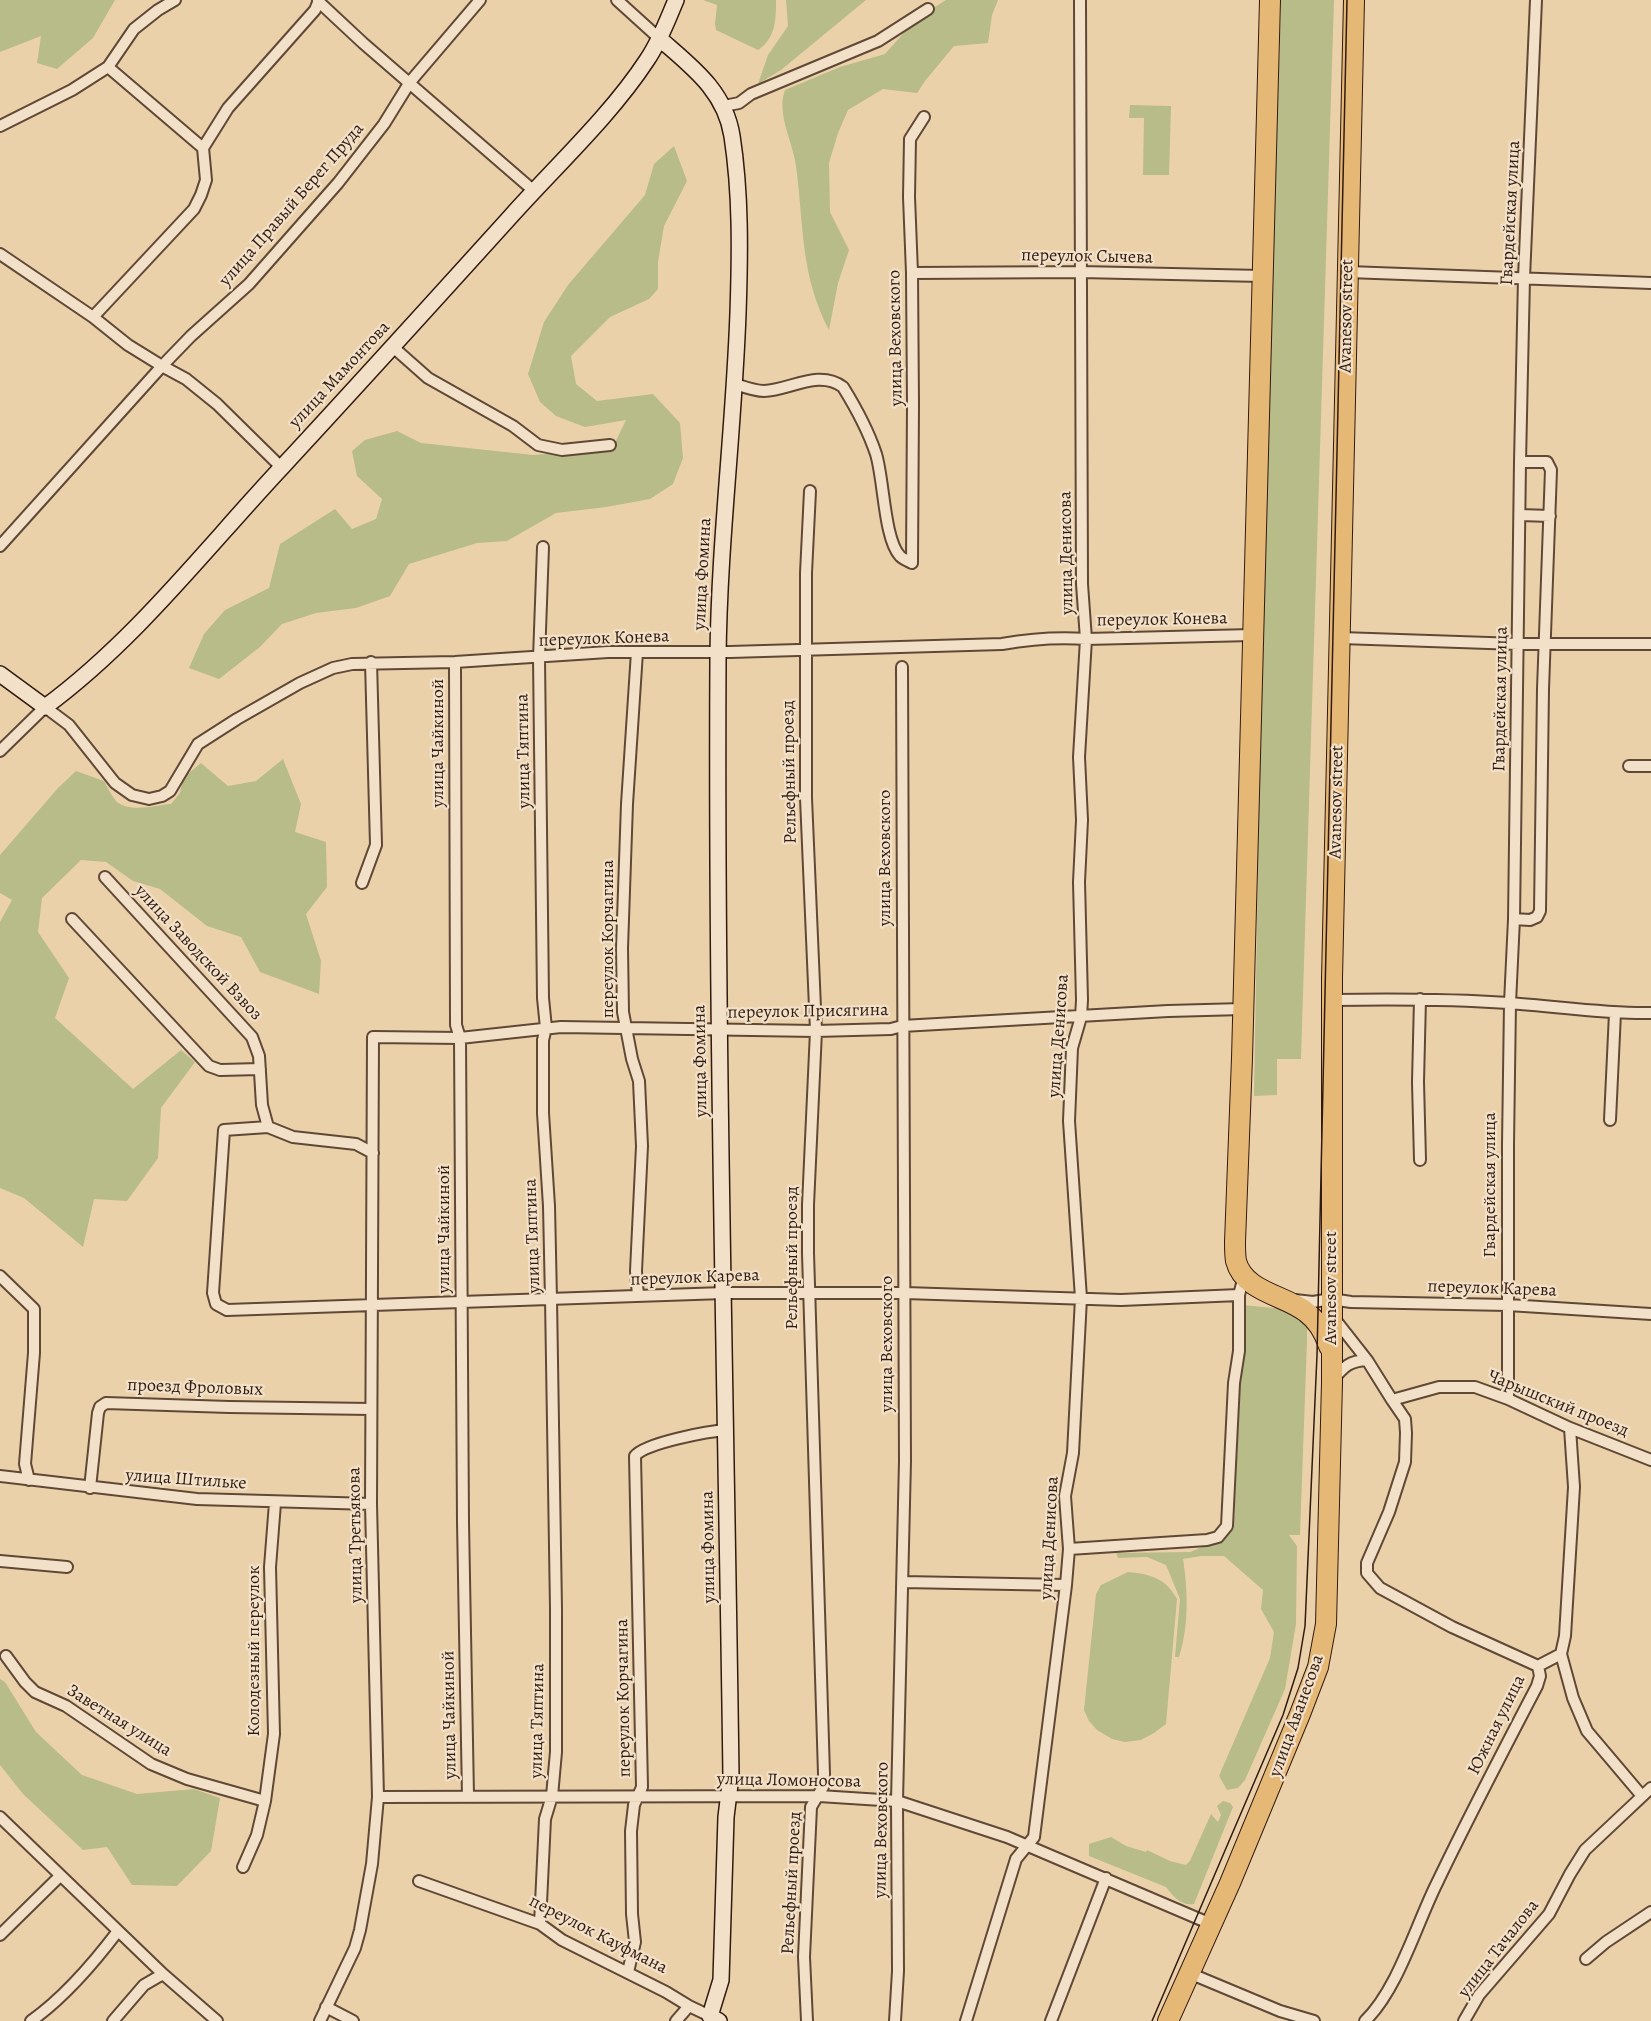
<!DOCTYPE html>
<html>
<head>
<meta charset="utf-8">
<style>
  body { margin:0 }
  canvas { display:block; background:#ebd1aa }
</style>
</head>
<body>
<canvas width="1651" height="2021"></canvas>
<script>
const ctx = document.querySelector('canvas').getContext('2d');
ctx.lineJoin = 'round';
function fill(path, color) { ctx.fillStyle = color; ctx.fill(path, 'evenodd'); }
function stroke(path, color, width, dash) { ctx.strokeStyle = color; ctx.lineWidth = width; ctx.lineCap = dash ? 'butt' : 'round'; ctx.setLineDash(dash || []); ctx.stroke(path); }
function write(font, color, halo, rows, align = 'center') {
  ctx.font = font + ' Alegreya,serif'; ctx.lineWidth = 4.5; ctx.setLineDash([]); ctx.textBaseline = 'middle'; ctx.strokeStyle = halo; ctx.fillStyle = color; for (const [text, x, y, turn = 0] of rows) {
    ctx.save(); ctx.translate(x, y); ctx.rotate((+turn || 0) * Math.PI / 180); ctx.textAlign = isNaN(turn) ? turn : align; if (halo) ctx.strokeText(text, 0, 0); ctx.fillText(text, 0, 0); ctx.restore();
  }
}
const green = new Path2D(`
  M0 0H115L93 38 57 69 37 63 41 36 0 52Z
  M703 0H776C776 19 776 38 758 50L716 30 715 24 717 5Z
  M786 0H866L781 70 758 84 768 55 788 26Z
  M946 0H998L992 15 988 43 954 46 925 81 917 93 883 89 848 110 838 133 829 163 830 212 849 250 838 283 829 330C800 275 804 225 796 166 793 142 776 113 785 90L840 67 885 54 916 19Z
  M1281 0H1334L1301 1059H1277V1095L1254 1096 1262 635Z
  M1130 105 1171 106 1169 175H1143L1144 118H1129Z
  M674 146 687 181 664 226 658 262V289L649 299 610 317 571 356 576 384 597 401 653 394 680 423 683 458 673 484 650 499 606 507 556 513 507 541 477 543 409 564 390 596 356 608 316 613 282 624 260 647 219 679 189 668 204 634 225 610 269 588 280 544 335 509 352 529 376 519 382 499 357 476 352 451 365 440 397 431 421 443 533 455 612 449 626 420 585 427 556 416 540 402 528 374 544 322 568 285 645 195 654 164Z
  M283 759 301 804 295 832 326 842 327 887 306 914 321 961 319 994 260 972 241 937 207 926 160 889 133 881 106 862 81 860 42 898 38 932 69 978 55 1018 133 1089 181 1050 195 1062 161 1108 158 1158 127 1201 94 1199 83 1247 24 1198 0 1188V922L12 900 0 893V855L58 788 76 771 104 781C108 788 112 797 117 802 131 813 156 805 171 804L180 793 183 778 201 763 228 786 256 781Z
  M1243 1305 1283 1309 1307 1324V1340L1300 1535H1289L1297 1546 1296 1624 1285 1689 1245 1780 1238 1788 1227 1790 1219 1776 1270 1658 1274 1632 1261 1609 1263 1590 1224 1556H1201L1183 1559C1188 1591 1189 1626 1179 1657H1175L1180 1599 1166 1565 1147 1557 1118 1558 1116 1553 1190 1552 1221 1539 1234 1528Z
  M1128 1572C1150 1574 1166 1578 1177 1599L1166 1724 1154 1733 1141 1740 1125 1742 1112 1739 1097 1730 1089 1721 1084 1710 1096 1594 1101 1585Z
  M0 1679 5 1682 36 1732 82 1775 137 1794 194 1789 220 1798 211 1851 177 1886 132 1885 107 1847 83 1850 23 1794 0 1765Z
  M1223 1801 1230 1803 1233 1807 1194 1904C1181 1906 1174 1897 1166 1887L1089 1856V1844L1111 1837 1126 1846 1146 1852 1147 1850 1170 1861 1186 1865 1190 1861 1211 1814 1218 1822 1221 1815 1217 1806Z`);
const street = new Path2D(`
  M617 0 660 39
  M318 1 363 43 534 191
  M108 67 203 148
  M724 106 739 103 751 94 878 41 928 9
  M0 126 72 90 108 67 134 29 158 10 175 0
  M0 254 93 317 128 345 162 366 186 379 217 404 281 467
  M1348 272 1651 283
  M912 273 1081 272 1262 276
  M93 317 194 209 201 195 206 180 203 148 228 108 315 10 319 0
  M393 347 428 378 513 426 538 445 562 450 610 445
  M735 384C744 387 755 391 764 391 790 390 819 369 843 387 856 408 868 430 876 454 884 480 884 539 900 556 903 559 908 561 912 563L913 404 912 273 909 197 910 139 924 117
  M1520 515 1550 516
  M0 546 162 366 191 336 249 284 338 183 384 124 410 82 480 0
  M1341 638 1518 644H1651
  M637 652 627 804 622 948 623 1012 632 1059 639 1081 640 1103 642 1146 636 1271 638 1296
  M455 662 456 1025 460 1038 463 1522 468 1796
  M0 751 45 707 69 725 115 783 132 795 149 799 162 796 170 791 198 744 237 719 300 683 333 668 352 664 455 662 608 652H730L1002 644C1030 639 1057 637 1086 639L1252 635
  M1629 766H1651
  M105 877 252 1037 259 1056 262 1105 268 1127
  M362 883 376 845 371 662
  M72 919 209 1066 220 1070 260 1069
  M1514 919 1530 920 1537 917 1540 911 1543 689 1551 470 1547 462H1520
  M1332 1000C1391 999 1449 999 1508 1003 1556 1006 1603 1014 1651 1013
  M1610 1120 1615 1013
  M373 1153 356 1144 293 1137 268 1127 224 1130 213 1293 216 1304 227 1310 724 1293H905L1121 1300 1239 1295
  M1420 1160 1418 1082 1420 999
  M0 1276 34 1309V1353L25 1464 29 1480
  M1295 1300 1313 1302 1331 1299 1351 1302 1508 1305 1651 1314
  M1334 1318 1367 1360 1392 1400 1439 1387H1475L1508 1399 1570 1428 1651 1460
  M1333 1380C1344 1366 1350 1361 1367 1360
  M1508 1399V1145L1510 1003 1514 919 1520 462 1524 278 1536 0
  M1392 1400 1405 1419 1406 1433 1405 1462 1389 1512 1367 1563V1573L1380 1588 1452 1627 1538 1666
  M0 1476 197 1499 371 1504
  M90 1488 98 1413 100 1407 106 1403 229 1407 371 1409
  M1069 1549 1207 1540 1218 1537 1227 1526 1234 1383 1239 1351V1295L1244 1276
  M0 1561 67 1567
  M903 1582 1066 1585
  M1561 1654 1573 1698 1587 1731 1642 1796
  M6 1656 25 1682 35 1692 66 1706 151 1764 187 1779 265 1801
  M378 1797 819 1796 897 1801 1007 1837 1211 1924
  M0 1817 163 1974 217 2021
  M243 1867 257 1835 265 1801 274 1734 270 1567 275 1503
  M419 1881 540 1924 562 1940 666 1992 689 2006 710 2016
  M540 1924 545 1819 552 1796 556 1752V1609L551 1299 549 1206 543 1113V1040L546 1028 543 998 539 658 543 547
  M0 1935 60 1876
  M1586 1959 1606 1942 1651 1912
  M628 1972 635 1942 632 1914 631 1831 634 1805 642 1787 635 1456C645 1443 709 1431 727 1430
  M1189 1973 1280 2011 1314 2021
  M326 2007 353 2021
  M31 2021C65 1997 93 1964 118 1931
  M113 2021 144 1985 163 1974
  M320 2021 355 1948 360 1930 372 1864 378 1797 371 1504 373 1037 460 1038 561 1027 816 1031 891 1029 902 1026 1168 1011 1243 1009
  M676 2021 689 2006
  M807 2021 804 1957 811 1807 823 1787 824 1774 808 1253V1205L816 1031 806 798V573L810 491
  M895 2021 898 1971 897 1801 905 1461 902 667
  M966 2021 1016 1859 1034 1837 1066 1585 1069 1549 1065 1496 1073 1453 1081 1298 1069 1121 1072 1048 1081 1017 1082 1000 1079 882 1082 820 1079 757 1086 639 1082 584 1080 0
  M1051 2021 1106 1878
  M1365 2021C1398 1989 1416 1925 1437 1883 1469 1816 1503 1751 1537 1686L1540 1676 1538 1666 1561 1654 1565 1636 1574 1487 1570 1428
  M1464 2021 1479 1995 1549 1914 1570 1874 1585 1850 1651 1788`);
const secondary = new Path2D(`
  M660 39C692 67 725 91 732 136 741 194 740 255 738 313 734 428 719 543 718 658 716 1031 726 1403 731 1776L726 1817 721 1980 710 2016 719 2021
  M0 674 45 707C136 640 206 548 283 466 360 383 436 299 512 215 556 166 611 115 647 60 660 41 667 21 676 0`);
const highway = new Path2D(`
  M1270 0 1242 1058 1235 1242C1235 1248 1235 1255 1236 1261 1244 1292 1285 1295 1306 1312 1317 1320 1325 1334 1329 1346
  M1168 2021 1230 1883 1300 1714 1318 1667 1326 1624 1332 1382V978L1354 0`);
const tram = new Path2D(`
  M1152 2021 1283 1715 1298 1668 1305 1626 1317 1355 1347 0`);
const streetNames = [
  ["улица Правый Берег Пруда",292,205,-49],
  ["Гвардейская улица",1511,213,-87],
  ["переулок Сычева",1087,257,1],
  ["Avanesov street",1347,316,-89],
  ["улица Веховского",896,338,-91],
  ["улица Мамонтова",340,375,-47],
  ["улица Денисова",1067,553,-91],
  ["улица Фомина",703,574,-87],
  ["переулок Конева",1162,620,-1],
  ["переулок Конева",604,639,-2],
  ["Гвардейская улица",1501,699,-89],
  ["улица Чайкиной",439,743,-90],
  ["улица Тяптина",524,751,-91],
  ["Рельефный проезд",790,772,-91],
  ["Avanesov street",1337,802,-89],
  ["улица Веховского",886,858,-90],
  ["переулок Корчагина",609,939,-90],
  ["улица Заводской Взвоз",198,953,47],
  ["переулок Присягина",808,1012,-1],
  ["улица Денисова",1059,1036,-86],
  ["улица Фомина",701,1061,-91],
  ["Гвардейская улица",1491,1185,-90],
  ["улица Чайкиной",445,1229,-90],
  ["улица Тяптина",533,1236,-92],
  ["Рельефный проезд",793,1258,-90],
  ["переулок Карева",695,1278,-2],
  ["Avanesov street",1332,1288,-90],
  ["переулок Карева",1492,1289,2],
  ["улица Веховского",888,1344,-90],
  ["проезд Фроловых",195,1388,2],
  ["Чарышский проезд",1558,1404,22],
  ["улица Штильке",186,1480,4],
  ["улица Третьякова",356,1535,-91],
  ["улица Денисова",1050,1538,-87],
  ["улица Фомина",709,1547,-91],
  ["Колодезный переулок",255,1651,-90],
  ["переулок Корчагина",624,1698,-91],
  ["улица Чайкиной",450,1715,-91],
  ["улица Аванесова",1297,1716,-70],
  ["Заветная улица",119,1721,32],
  ["улица Тяптина",538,1721,-89],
  ["Южная улица",1497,1725,-64],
  ["улица Ломоносова",789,1781,1],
  ["улица Веховского",882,1830,-89],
  ["Рельефный проезд",792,1883,-87],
  ["переулок Кауфмана",598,1935,27],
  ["улица Тачалова",1499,1949,-52]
];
fill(green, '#b7bc89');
stroke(street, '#604836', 14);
stroke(secondary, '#311a10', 18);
stroke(highway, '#311a10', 22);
stroke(street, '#f2e1c8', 10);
stroke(secondary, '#f2e1c8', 15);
stroke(highway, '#e6b875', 20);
stroke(tram, '#311a10', 1.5);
write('18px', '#311a10', '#f2e1c8', streetNames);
</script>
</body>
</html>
